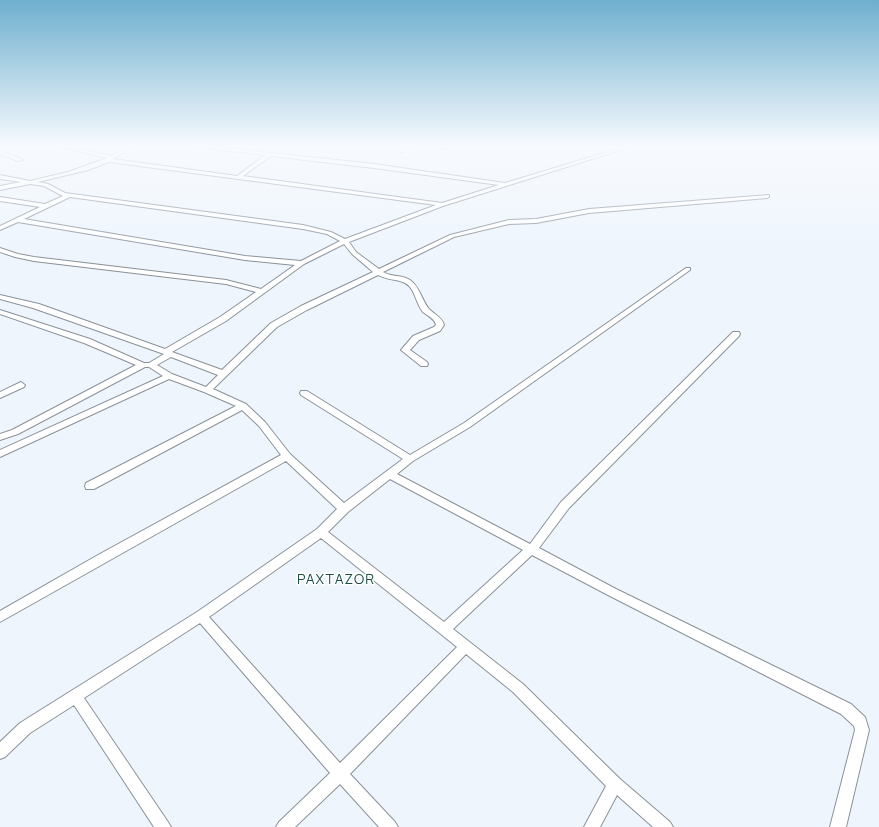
<!DOCTYPE html>
<html>
<head>
<meta charset="utf-8">
<style>
  body { margin:0 }
  canvas { display:block; background:#eef5fd }
</style>
</head>
<body>
<canvas width="879" height="827"></canvas>
<script>
const ctx = document.querySelector('canvas').getContext('2d');
ctx.lineJoin = 'round';
function stroke(path, color, width, dash) { ctx.strokeStyle = color; ctx.lineWidth = width; ctx.lineCap = dash ? 'butt' : 'round'; ctx.setLineDash(dash || []); ctx.stroke(path); }
function fill(path, color) { ctx.fillStyle = color; ctx.fill(path, 'evenodd'); }
function write(font, color, halo, rows, align = 'center') {
  ctx.font = font + ' Manrope,sans-serif'; ctx.lineWidth = 3; ctx.setLineDash([]); ctx.textBaseline = 'middle'; ctx.strokeStyle = halo; ctx.fillStyle = color; for (const [text, x, y, turn = 0] of rows) {
    ctx.save(); ctx.translate(x, y); ctx.rotate((+turn || 0) * Math.PI / 180); ctx.textAlign = isNaN(turn) ? turn : align; if (halo) ctx.strokeText(text, 0, 0); ctx.fillText(text, 0, 0); ctx.restore();
  }
}
const minor = new Path2D(`
  M56 146H63L112 156 128 146H133L113 159 237 176 265 155 197 147 195 146H206L374 164 505 183 627 146H633L443 206 349 242 356 252 379 269 450 235 509 220 536 219 589 209 769 195V197L767 198 589 213 536 223 509 224 454 237 383 272C391 277 403 275 410 280 420 287 422 301 429 309 435 315 442 317 444 325L440 331 419 340 410 350 427 362 428 364 427 366H421L401 350 413 336 434 327 436 325C435 319 428 316 423 312 416 304 415 288 405 283 397 279 387 280 378 275L307 310 277 327 213 389 246 404 265 422 290 454 344 503 403 459 301 395 300 393 301 391H307L410 455 464 423 686 268H690V270L470 427 413 461 397 474 530 544 561 502 733 332H739L740 334 739 336 569 508 539 548 616 589 851 704 865 717 869 730 846 827H830L855 730 854 726 841 714 608 595 532 555 453 629 523 684 620 779 670 822 673 827H653L617 795 600 827H584L606 786 513 692 466 654 350 774 395 822 398 827H379L340 784 295 827H276L279 822 330 773 200 623 84 698 168 822 171 827H154L74 705 30 733 5 757 0 759V742L20 723 197 612 317 529 337 509 286 461 0 622V611L98 555 281 455 259 426 242 410 94 489H86L85 486 86 483 236 406 204 392 169 379 0 457V450L163 376 149 367H145L18 434 0 440V434L12 430 136 365 84 343 0 314V310L90 339 144 363H149L164 354 33 308 0 299V295L39 304 165 349 220 317 256 292 226 284 34 261 15 257 0 252V248L18 254 34 257 226 280 261 289 295 265 245 260 18 222 0 230V226L40 207 0 201V197L45 204 63 196 44 186 30 184 0 190V186L21 182 0 179V175L30 181 68 172 107 158ZM271 156 374 168 499 185 442 203 243 176ZM109 162 436 205 345 239 331 232 303 225 65 193 48 184 38 182 88 170ZM70 197 303 229 327 234 340 241 301 261 245 256 24 219ZM344 244 352 254 373 272 301 306 271 323 222 370 172 352 226 321 304 264ZM171 357 218 375 206 387 172 374 157 365ZM390 479 523 550 444 622 328 532 348 512ZM321 538 457 647 340 763 209 617Z
  M404 146H408L404 152H400V151Z
  M443 146H447L443 150 441 149Z
  M0 151 22 159 23 160 18 161 0 154Z
  M21 382 25 385 24 387 0 398V392Z`);
const nearQuarternames = [
  ["PAXTAZOR",336,580]
];
stroke(minor, '#8b9198', 2);
fill(minor, '#fff');
const sky = ctx.createLinearGradient(0, 0, 0, 261);
sky.addColorStop(0, '#6eafce');
sky.addColorStop(0.56, '#f7fafe');
sky.addColorStop(1, '#f7fafe00');
ctx.fillStyle = sky;
ctx.fillRect(0, 0, 879, 261);
ctx.letterSpacing = '1px';
write('14px', '#1d4e3e', '#fff', nearQuarternames);
ctx.letterSpacing = '0px';
</script>
</body>
</html>
